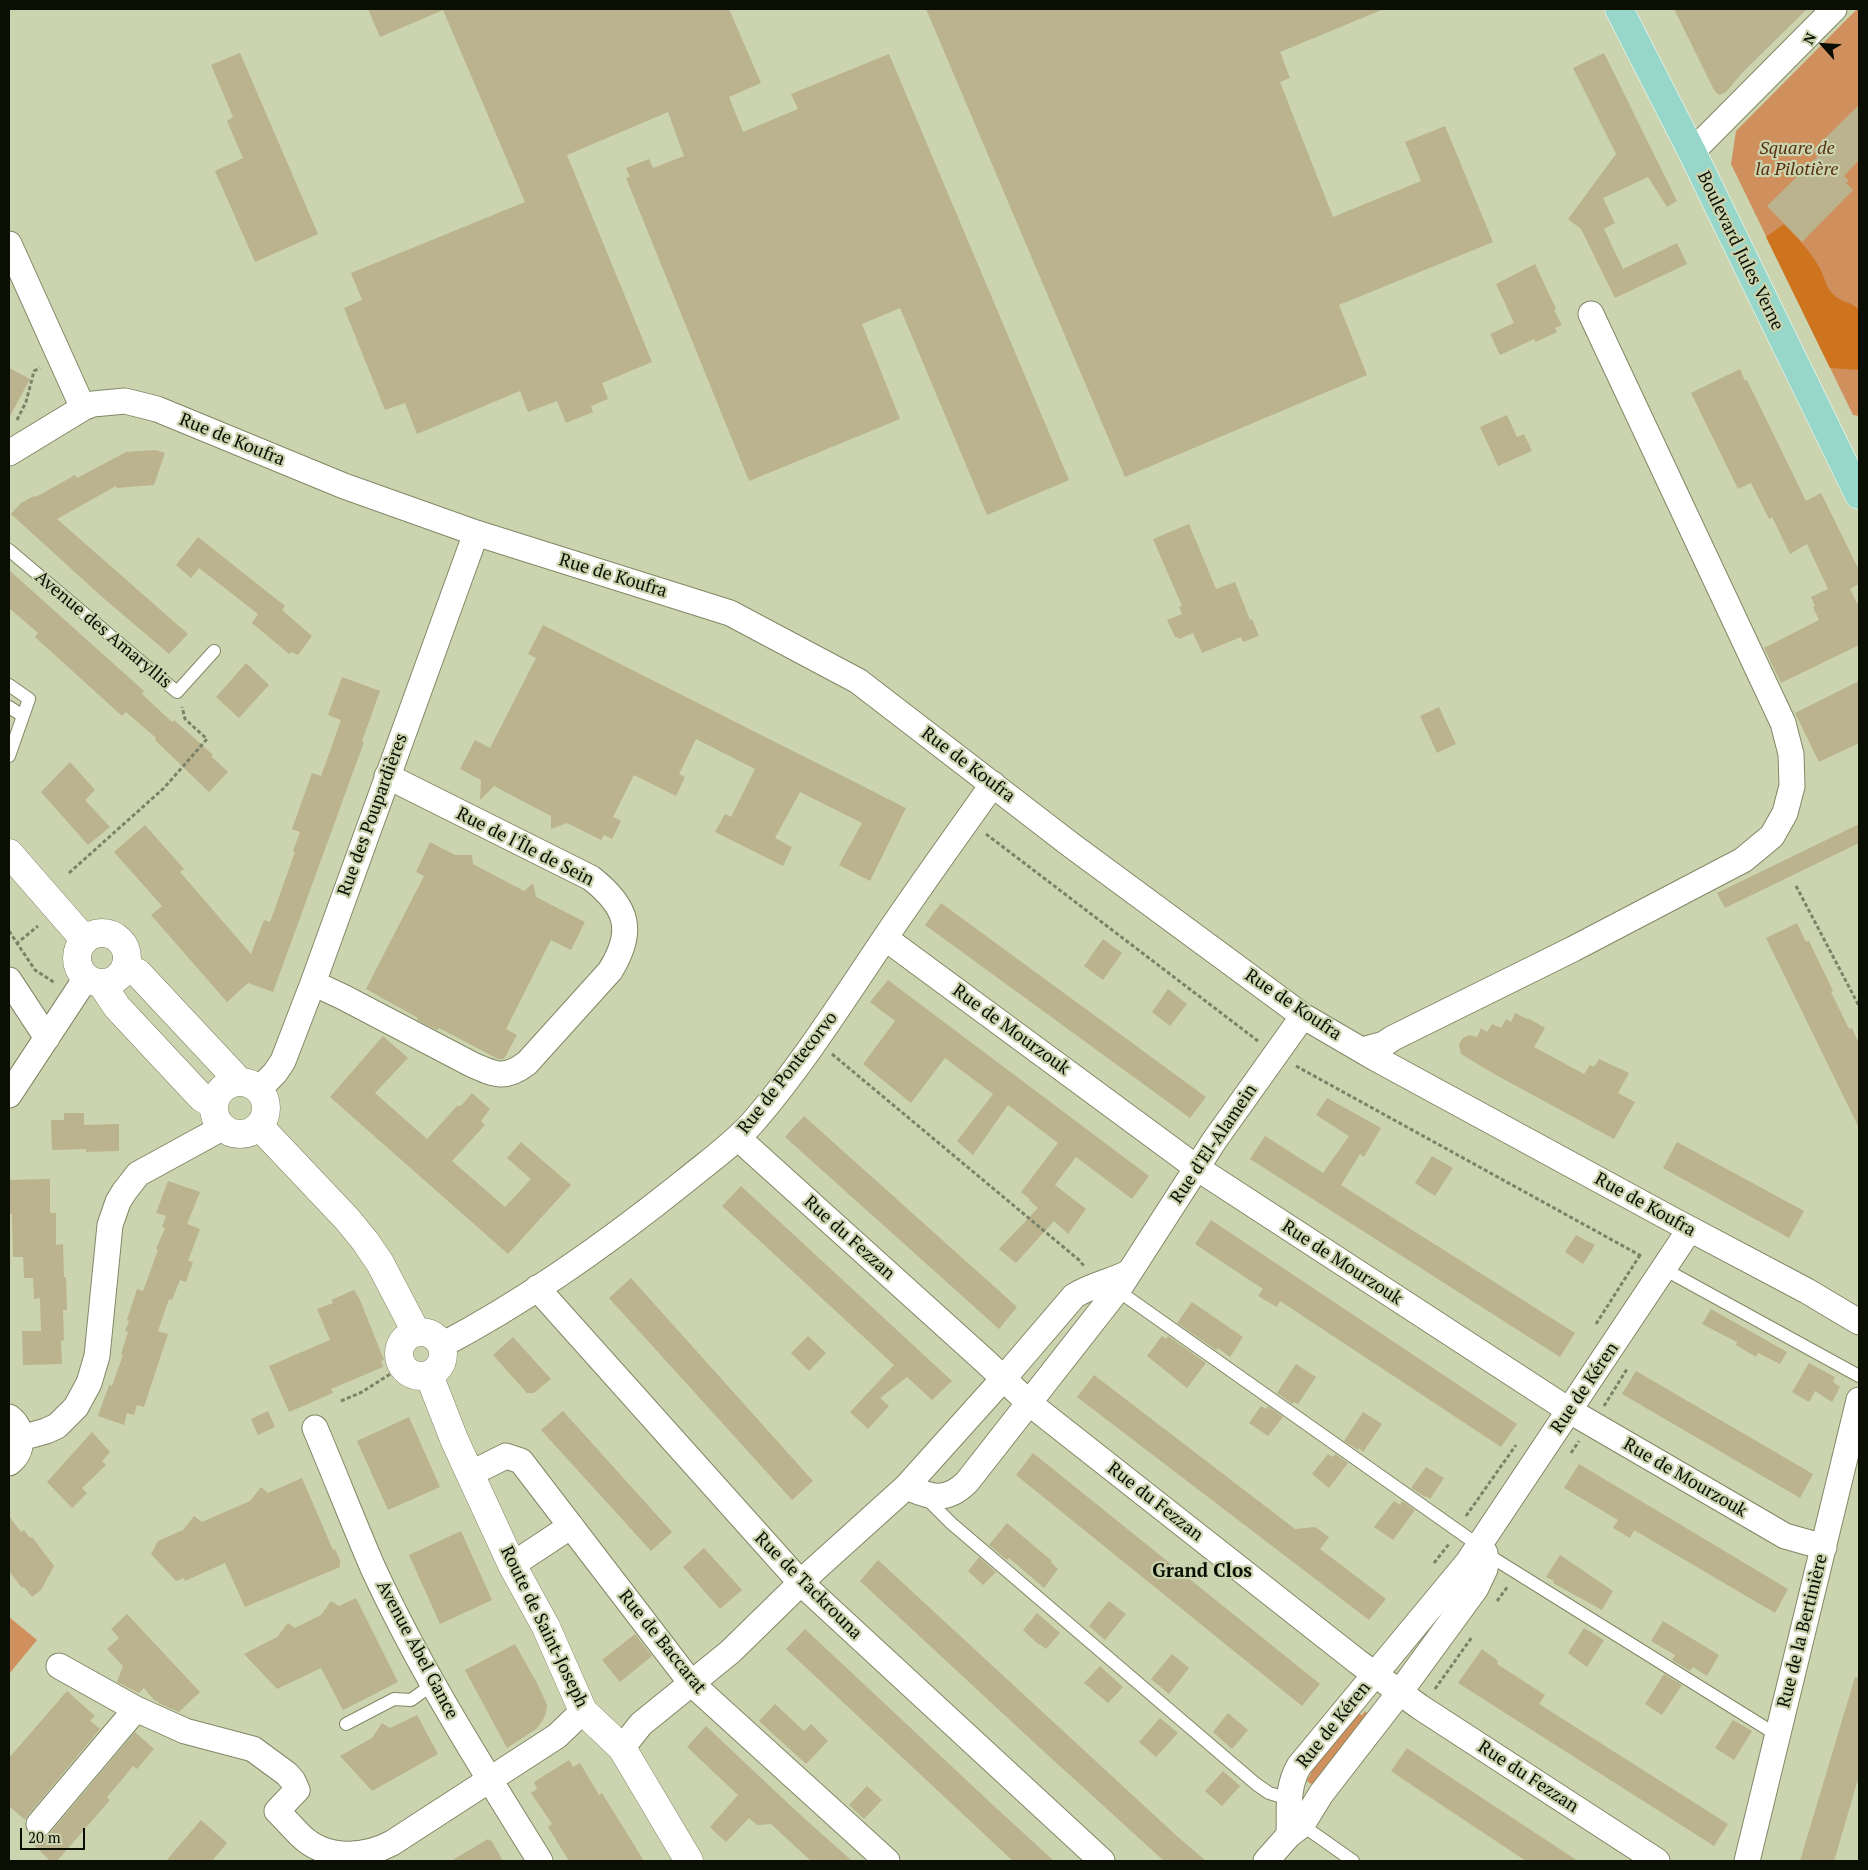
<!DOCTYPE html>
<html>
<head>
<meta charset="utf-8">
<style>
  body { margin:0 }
  #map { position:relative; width:1868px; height:1870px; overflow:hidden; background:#cbd4af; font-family:"PT Serif",serif }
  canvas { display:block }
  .frame { position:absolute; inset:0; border:10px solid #0b0e03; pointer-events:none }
  .north { position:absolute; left:1798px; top:20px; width:50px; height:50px; -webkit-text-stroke:4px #cbd4af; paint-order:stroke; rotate:296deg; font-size:14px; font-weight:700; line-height:20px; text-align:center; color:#0b0e03 }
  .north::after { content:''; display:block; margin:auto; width:18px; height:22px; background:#0b0e03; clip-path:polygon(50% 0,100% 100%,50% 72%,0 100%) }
  .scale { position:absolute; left:20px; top:1828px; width:65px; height:22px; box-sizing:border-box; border:2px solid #0b0e03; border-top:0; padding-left:6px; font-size:15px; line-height:18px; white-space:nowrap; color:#0b0e03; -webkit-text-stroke:4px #cbd4af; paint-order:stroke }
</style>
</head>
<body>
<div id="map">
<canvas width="1868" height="1870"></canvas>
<div class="frame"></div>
<div class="north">N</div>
<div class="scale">20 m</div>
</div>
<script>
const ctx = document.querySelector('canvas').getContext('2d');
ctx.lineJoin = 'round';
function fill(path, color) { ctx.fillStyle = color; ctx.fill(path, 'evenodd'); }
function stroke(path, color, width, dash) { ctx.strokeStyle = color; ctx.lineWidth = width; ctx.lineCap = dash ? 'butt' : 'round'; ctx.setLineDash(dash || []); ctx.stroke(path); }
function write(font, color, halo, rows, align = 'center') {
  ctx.font = font + ' "PT Serif",serif'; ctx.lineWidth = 4.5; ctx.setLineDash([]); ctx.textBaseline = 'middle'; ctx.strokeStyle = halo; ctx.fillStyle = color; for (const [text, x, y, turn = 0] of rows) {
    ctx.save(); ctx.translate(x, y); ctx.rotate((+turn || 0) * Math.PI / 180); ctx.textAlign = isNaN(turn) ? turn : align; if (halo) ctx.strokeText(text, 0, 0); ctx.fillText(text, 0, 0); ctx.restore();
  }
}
const green = new Path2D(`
  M1857 9H1859V416L1853 415 1731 164 1736 131Z
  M9 1617 37 1640 9 1674Z
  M1365 1711 1369 1715 1313 1785 1308 1782 1307 1780 1311 1774 1308 1771 1357 1712 1362 1715Z`);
const forest = new Path2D(`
  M1784 224C1798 238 1815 256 1822 273 1826 281 1826 287 1833 294 1840 302 1851 302 1859 309V370L1830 368 1766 237Z`);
const building = new Path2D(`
  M368 9H729L761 83 729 97 743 132 798 109 791 94 889 54 1069 480 987 515 900 308 862 324 900 419 749 481 626 178 630 177 626 168 649 159 653 168 684 156 668 112 567 155 652 362 602 383 608 399 591 406 593 412 566 423 557 401 528 412 520 391 417 434 405 403 385 410 344 308 362 300 351 273 525 202 443 10 380 37Z
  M926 9H1384L1280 52 1290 78 1280 82 1333 217 1421 181 1405 142 1445 126 1493 242 1339 305 1367 375 1125 477Z
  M1674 9H1807L1742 73 1726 92 1719 95 1714 90Z
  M240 53 318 234 255 262 215 171 243 158 227 121 233 117 211 65Z
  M1604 53 1677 201 1667 207 1648 177 1603 198 1615 223 1604 229 1623 269 1677 243 1687 264 1615 298 1581 229 1568 219 1616 154 1573 68Z
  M1859 105V160L1844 176 1849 181 1846 183 1853 190 1802 242 1767 206 1818 156 1813 150Z
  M1535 264 1556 309 1554 310 1562 325 1555 328 1557 332 1536 342 1534 339 1500 355 1490 334 1514 323 1496 284Z
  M9 368 30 379 9 418Z
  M1740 369 1745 381 1747 380 1806 501 1821 493 1859 570V584L1850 589 1859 607V645L1781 683 1764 648 1819 620 1813 607 1815 606 1811 597 1828 589 1807 544 1790 554 1772 517 1769 519 1751 483 1738 489 1691 393Z
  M1507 415 1517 437 1524 434 1532 451 1498 466 1480 427Z
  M155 450 165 453 154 485 117 488 116 486 57 519 188 634 169 654 101 596 11 514 21 503 34 496 36 497 75 475 77 478 126 452Z
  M1189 524 1216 589 1235 582 1250 620 1252 619 1259 636 1243 642 1241 637 1202 653 1193 633 1179 639 1177 637H1175L1167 620 1182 614 1179 607 1182 606 1153 539Z
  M198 537 285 606 282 610 312 636 298 655 291 652 289 654 252 623 258 614 199 568 191 578 176 565Z
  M9 570 144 691 142 694 172 722 174 720 213 755 211 756 228 772 209 792 155 740 156 738 126 712 122 716 35 637 38 633 9 608Z
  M543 625 906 808 870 881 839 865 862 823 800 792 775 838 792 847 783 866 715 832 725 814 731 817 755 769 696 739 679 774 685 777 676 796 634 775 613 817 621 821 612 839 604 835 601 840 567 823 551 829V816L494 786 480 800 481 780 460 769 475 740 490 748 536 658 528 654Z
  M246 663 269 685 239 718 216 697Z
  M342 677 380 691 362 741 364 742 273 992 248 983 227 1002 151 915 162 906 114 852 145 825 184 869 180 872 251 954 264 920 270 922 295 852 293 851 300 832 292 829 312 773 321 776 341 720 328 715Z
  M1859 681V743L1819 762 1795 713Z
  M1439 707 1456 744 1437 753 1420 716Z
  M70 762 95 790 85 800 110 827 88 845 41 792Z
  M1859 824V843L1725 908 1717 893Z
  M430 842 455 855H472L473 864 524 891 533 883 536 897 585 922 571 950 551 940 506 1029 517 1035 504 1059H498L439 1028 437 1030 417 1020 418 1018 366 989 424 876 416 872Z
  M941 903 1206 1097 1190 1118 925 925Z
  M1797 923 1806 942 1809 941 1833 991 1831 992 1849 1029 1852 1028 1859 1044V1128L1766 938Z
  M1103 939 1122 953 1103 980 1084 966Z
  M888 980 1149 1176 1132 1199 1076 1157 1055 1185 1086 1209 1068 1234 1054 1221 1016 1263 999 1249 1038 1208 1029 1200 1030 1199 1021 1192 1058 1143 1008 1105 973 1155 957 1141 993 1094 945 1058 911 1103 863 1064 895 1021 870 1002Z
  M1168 989 1187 1004 1170 1026 1152 1012Z
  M1515 1013 1527 1019 1528 1018 1545 1028 1534 1047 1584 1074 1590 1065 1594 1067 1599 1059 1629 1073 1618 1093 1635 1102 1614 1139 1496 1075 1461 1054 1459 1044 1463 1038 1469 1035 1477 1037 1481 1028 1487 1032 1492 1024 1501 1028 1506 1019 1511 1022Z
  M383 1036 408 1058 375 1093 427 1139 457 1106H461L472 1093 490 1109 481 1121 485 1125 452 1161 505 1207 531 1179 507 1158 521 1142 571 1185 508 1254 330 1097Z
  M1327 1098 1381 1128 1364 1157 1360 1154 1341 1185 1575 1333 1560 1357 1250 1159 1265 1136 1323 1173 1349 1136 1316 1115Z
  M64 1113H84V1125L119 1124V1151L86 1152V1149L52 1150 51 1120H64Z
  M804 1116 1017 1307 999 1329 785 1137Z
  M1677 1142 1804 1211 1789 1238 1663 1168Z
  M1432 1156 1453 1168 1435 1196 1415 1183Z
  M50 1179V1213H56V1245L63 1244 64 1277H66L67 1310H63L64 1340 61 1341 62 1364 23 1365 22 1331H41L40 1298 34 1299 33 1278H24L23 1257H13L12 1214H9V1180Z
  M168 1181 200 1192 187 1224 200 1229 188 1261 193 1262 186 1282 180 1280 172 1300 169 1299 158 1331 168 1334 144 1407 137 1405 134 1415 127 1413 124 1425 98 1416 109 1385 112 1386 123 1355 121 1354 128 1332 125 1331 129 1321 127 1320 137 1289 143 1291 158 1250 156 1249 165 1228 162 1227 166 1216 156 1213Z
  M741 1186 952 1381 932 1400 907 1377 880 1398 889 1406 868 1429 850 1412 894 1365 722 1206Z
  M1211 1220 1517 1424 1501 1447 1280 1301 1277 1307 1258 1296 1263 1289 1195 1244Z
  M1576 1235 1595 1245 1583 1264 1565 1252Z
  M631 1278 813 1481 792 1500 609 1298Z
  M354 1290 360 1300 384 1360 381 1361 383 1367 331 1389 333 1393 289 1412 269 1366 330 1340 317 1309 333 1303 331 1300Z
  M1192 1302 1243 1337 1230 1357 1218 1348 1216 1350 1177 1323Z
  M1711 1309 1787 1352 1780 1364 1758 1353 1756 1357 1736 1345 1737 1342 1702 1324Z
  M808 1336 826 1353 809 1371 791 1353Z
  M1162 1336 1166 1339 1168 1336 1206 1363 1187 1388 1147 1356Z
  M513 1337 551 1379 534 1393H527L493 1355Z
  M1809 1363 1835 1377 1833 1382 1840 1387 1832 1402 1815 1391 1809 1402 1792 1392Z
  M1296 1364 1316 1377 1298 1404 1294 1402 1292 1404 1277 1393Z
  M1636 1371 1813 1474 1800 1498 1622 1394Z
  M1094 1375 1295 1529 1315 1527 1329 1537 1320 1549 1386 1599 1369 1620 1077 1397Z
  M1261 1406 1266 1409 1268 1406 1283 1417 1268 1436 1249 1423Z
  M268 1411 275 1427 258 1435 251 1419Z
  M563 1411 672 1532 651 1551 541 1430Z
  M1363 1412 1382 1424 1363 1452 1359 1448 1358 1450 1344 1441Z
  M409 1417 440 1487 388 1510 357 1441Z
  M92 1432 110 1452 102 1461 106 1465 82 1488 87 1493 72 1508 47 1482Z
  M1033 1453 1320 1684 1302 1706 1016 1475Z
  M1328 1454 1333 1457 1335 1454 1348 1463 1329 1488 1312 1474Z
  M1579 1464 1788 1589 1775 1613 1634 1530 1630 1538 1613 1528 1618 1520 1564 1488Z
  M1426 1467 1444 1478 1430 1499 1426 1496 1425 1497 1411 1488Z
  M302 1478 333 1550 335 1549 340 1560V1567L245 1607 225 1563 185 1581 184 1578 176 1581 151 1554 158 1541 183 1530 194 1516 202 1522 250 1501 261 1487 268 1493Z
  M1394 1501 1400 1505 1402 1501 1415 1510 1393 1540 1374 1527Z
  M9 1516 21 1532 24 1530 30 1538 32 1537 54 1566 41 1590 32 1597 24 1587 22 1588 9 1571Z
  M1007 1523 1052 1561 1051 1562 1058 1569 1044 1588 1009 1558 1007 1560 989 1545Z
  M461 1531 492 1600 440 1624 409 1555Z
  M704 1548 742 1590 720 1609 683 1567Z
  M1560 1555 1613 1591 1602 1610 1553 1583 1554 1581 1546 1577Z
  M979 1557 996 1572 983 1585 968 1571Z
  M878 1560 1179 1838 1206 1861H1164L1040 1748 860 1581Z
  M356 1598 398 1682 343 1710 321 1668 277 1689 244 1654 277 1637 288 1623 295 1628 321 1615 331 1601 339 1606Z
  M1109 1601 1126 1614 1105 1640 1089 1626Z
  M1037 1613 1060 1633 1046 1649 1040 1644 1039 1645 1023 1630Z
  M127 1614 200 1692 179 1712 158 1703 159 1702 154 1700 144 1688 139 1693 117 1682 123 1666 107 1649 119 1638 111 1629Z
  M1663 1621 1719 1655 1707 1676 1693 1667 1690 1671 1672 1660 1675 1655 1651 1641Z
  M1584 1628 1604 1640 1587 1667 1568 1653Z
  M805 1629 994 1806 1054 1861H1013L816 1677 786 1649Z
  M635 1634 652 1656 620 1682 602 1660Z
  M515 1644 538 1685 547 1705 546 1713 543 1720 536 1729 507 1748 465 1670Z
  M1482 1649 1498 1661 1497 1664 1545 1695 1539 1704 1728 1824 1714 1846 1458 1683Z
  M1172 1654 1189 1668 1169 1694 1151 1679Z
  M1100 1666 1123 1687 1108 1703 1084 1683Z
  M1664 1674 1682 1685 1662 1715 1645 1704Z
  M1855 1677 1859 1678V1776L1834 1861H1800Z
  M67 1691 95 1716 90 1721 100 1729 28 1815 25 1820 9 1806V1758Z
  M775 1704 804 1731 811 1724 828 1741 806 1764 759 1721Z
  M1228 1713 1248 1730 1232 1749 1213 1732Z
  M417 1715 438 1754 372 1791 340 1756 372 1738 382 1723 390 1728Z
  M1160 1718 1178 1733 1156 1757 1139 1742Z
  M1733 1720 1752 1731 1734 1760 1715 1748Z
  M706 1726 795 1810 852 1861H811L771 1824 757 1825 749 1818 726 1842 717 1834 710 1827 738 1795 687 1747Z
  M135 1732 154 1749 137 1769 133 1766 120 1782 107 1797 110 1800 57 1861H50L34 1845 40 1838 50 1833Z
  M1407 1748 1441 1771 1578 1861H1526L1425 1794 1391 1771Z
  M569 1760 573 1767 580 1763 599 1795 602 1793 644 1861H569L548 1827 552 1824 531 1793 537 1789 534 1782Z
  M1223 1771 1240 1786 1222 1806 1205 1791Z
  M867 1786 882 1800 864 1819 849 1805Z
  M201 1820 227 1843 212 1861H166Z
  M488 1839 489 1841 491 1840 503 1861H451Z`);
const path = new Path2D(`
  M17 420 26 402 34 371 40 368
  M986 834 1258 1041
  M69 873 164 788 207 739 185 719 182 707
  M1796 886 1859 1006
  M9 931 35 970 55 983
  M16 944 38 926
  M832 1054 1079 1260 1084 1266
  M1296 1066 1643 1257
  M1596 1324 1640 1255
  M341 1401 362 1392 398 1369
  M1604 1406 1627 1369
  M1571 1453 1579 1441
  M1466 1516 1516 1445
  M1434 1563 1449 1544
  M1497 1601 1508 1586
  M1435 1689 1472 1637`);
const service = new Path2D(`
  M9 550 177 692 214 651
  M9 685 29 699 9 756
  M9 707 23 716
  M1664 1269 1859 1376
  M1117 1290 1478 1545
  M925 1497 951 1523 1256 1784 1269 1793 1289 1799
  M1485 1553 1777 1735
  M346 1724 394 1699 411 1700 433 1684
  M1302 1825 1353 1861`);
const minor = new Path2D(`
  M1692 152 1834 9
  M9 244 83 408
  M9 453 83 408 93 404 125 401 157 409 344 486 476 533 730 613 858 681 1071 845 1303 1016 1375 1058 1671 1219 1807 1291 1859 1322
  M885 938 1197 1168 1570 1411 1785 1536 1824 1547
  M9 980 47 1038
  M313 983 343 997 471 1064C495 1075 505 1080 527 1063L610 971C635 931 628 907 591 878L387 776
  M1362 1050 1384 1044 1393 1038 1573 949 1743 860 1772 836 1785 813 1792 786 1791 754 1783 723 1591 314
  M259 1089 275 1073 283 1061 313 983 476 533
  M9 1095 86 978
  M738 1138 986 1362 1029 1403 1358 1662 1420 1707 1657 1861
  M537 1288 801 1583 1102 1861
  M442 1345C528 1300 609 1242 685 1181 708 1162 734 1144 754 1121 803 1064 843 1000 885 938 920 886 957 835 993 784
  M9 1417C25 1429 24 1452 9 1463
  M315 1428C335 1475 353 1522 373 1568 420 1670 481 1766 540 1861
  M21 1438 46 1431 57 1426 76 1407 89 1383 97 1356 110 1225 118 1202 124 1192 138 1174 222 1128
  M470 1474 506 1456 521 1461 691 1683 887 1861
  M906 1487C931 1497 946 1503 967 1482L1122 1284 1214 1141 1303 1016
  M512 1565 571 1526
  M59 1666 136 1709 185 1731 253 1749 287 1774 293 1781 297 1790 277 1811C285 1819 293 1828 301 1836 326 1860 364 1858 392 1843L557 1736 583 1711
  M622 1748 641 1724 730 1652 814 1570 906 1487 1003 1379 1074 1296C1091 1285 1110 1282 1128 1273
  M39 1824 136 1709
  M1289 1835C1290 1811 1286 1788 1299 1766L1468 1562 1690 1229
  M1266 1861 1289 1835 1302 1825 1321 1794 1400 1692 1476 1588 1485 1569 1486 1561 1485 1553 1478 1545
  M1747 1861 1859 1400`);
const tertiary = new Path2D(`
  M9 853 84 939
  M77 958a25 25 0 1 1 50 0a25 25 0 1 1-50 0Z
  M125 967 138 973 239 1081
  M101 983 117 1007 201 1097 213 1105
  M214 1108a26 26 0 1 1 52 0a26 26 0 1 1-52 0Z
  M260 1127 347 1219 365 1241 380 1263 416 1332
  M399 1354a22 22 0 1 1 44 0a22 22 0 1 1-44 0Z
  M429 1375 454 1439 470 1474 512 1565 546 1627 583 1711 622 1748 689 1861`);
const primary = new Path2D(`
  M1619 9 1692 152 1859 495`);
const parkNames = [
  ["Square de",1797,149],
  ["la Pilotière",1797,170]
];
const streetNames = [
  ["Boulevard Jules Verne",1740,251,64],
  ["Rue de Koufra",232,440,22],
  ["Rue de Koufra",613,576,17],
  ["Avenue des Amaryllis",103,630,40],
  ["Rue de Koufra",968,765,37],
  ["Rue des Poupardières",373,815,-70],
  ["Rue de l'Île de Sein",525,847,27],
  ["Rue de Koufra",1293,1005,34],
  ["Rue de Mourzouk",1011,1030,36],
  ["Rue de Pontecorvo",788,1073,-52],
  ["Rue d'El-Alamein",1214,1144,-56],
  ["Rue de Koufra",1645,1205,29],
  ["Rue du Fezzan",849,1238,42],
  ["Rue de Mourzouk",1342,1263,33],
  ["Rue de Kéren",1585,1388,-56],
  ["Rue de Mourzouk",1685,1478,30],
  ["Rue du Fezzan",1155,1502,38],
  ["Rue de Tackrouna",808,1586,45],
  ["Route de Saint-Joseph",544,1627,64],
  ["Rue de la Bertinière",1803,1631,-76],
  ["Rue de Baccarat",662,1642,51],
  ["Avenue Abel Gance",417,1650,62],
  ["Rue de Kéren",1334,1725,-51],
  ["Rue du Fezzan",1528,1777,33]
];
const neighbourhoodNames = [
  ["Grand Clos",1202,1572]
];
fill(green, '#d0905e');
fill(forest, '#ce741e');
fill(building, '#bab38e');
stroke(service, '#808865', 14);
stroke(minor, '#808865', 27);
stroke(tertiary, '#808865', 29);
stroke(primary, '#fff', 29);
stroke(path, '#7b8268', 3, [4, 2.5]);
stroke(service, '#fff', 12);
stroke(minor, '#fff', 25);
stroke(tertiary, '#fff', 28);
stroke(primary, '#96d7ca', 28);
write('italic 18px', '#553010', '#cbd4af', parkNames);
write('18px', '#0b0e03', '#cbd4af', streetNames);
write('bold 19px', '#0b0e03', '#cbd4af', neighbourhoodNames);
</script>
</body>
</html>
